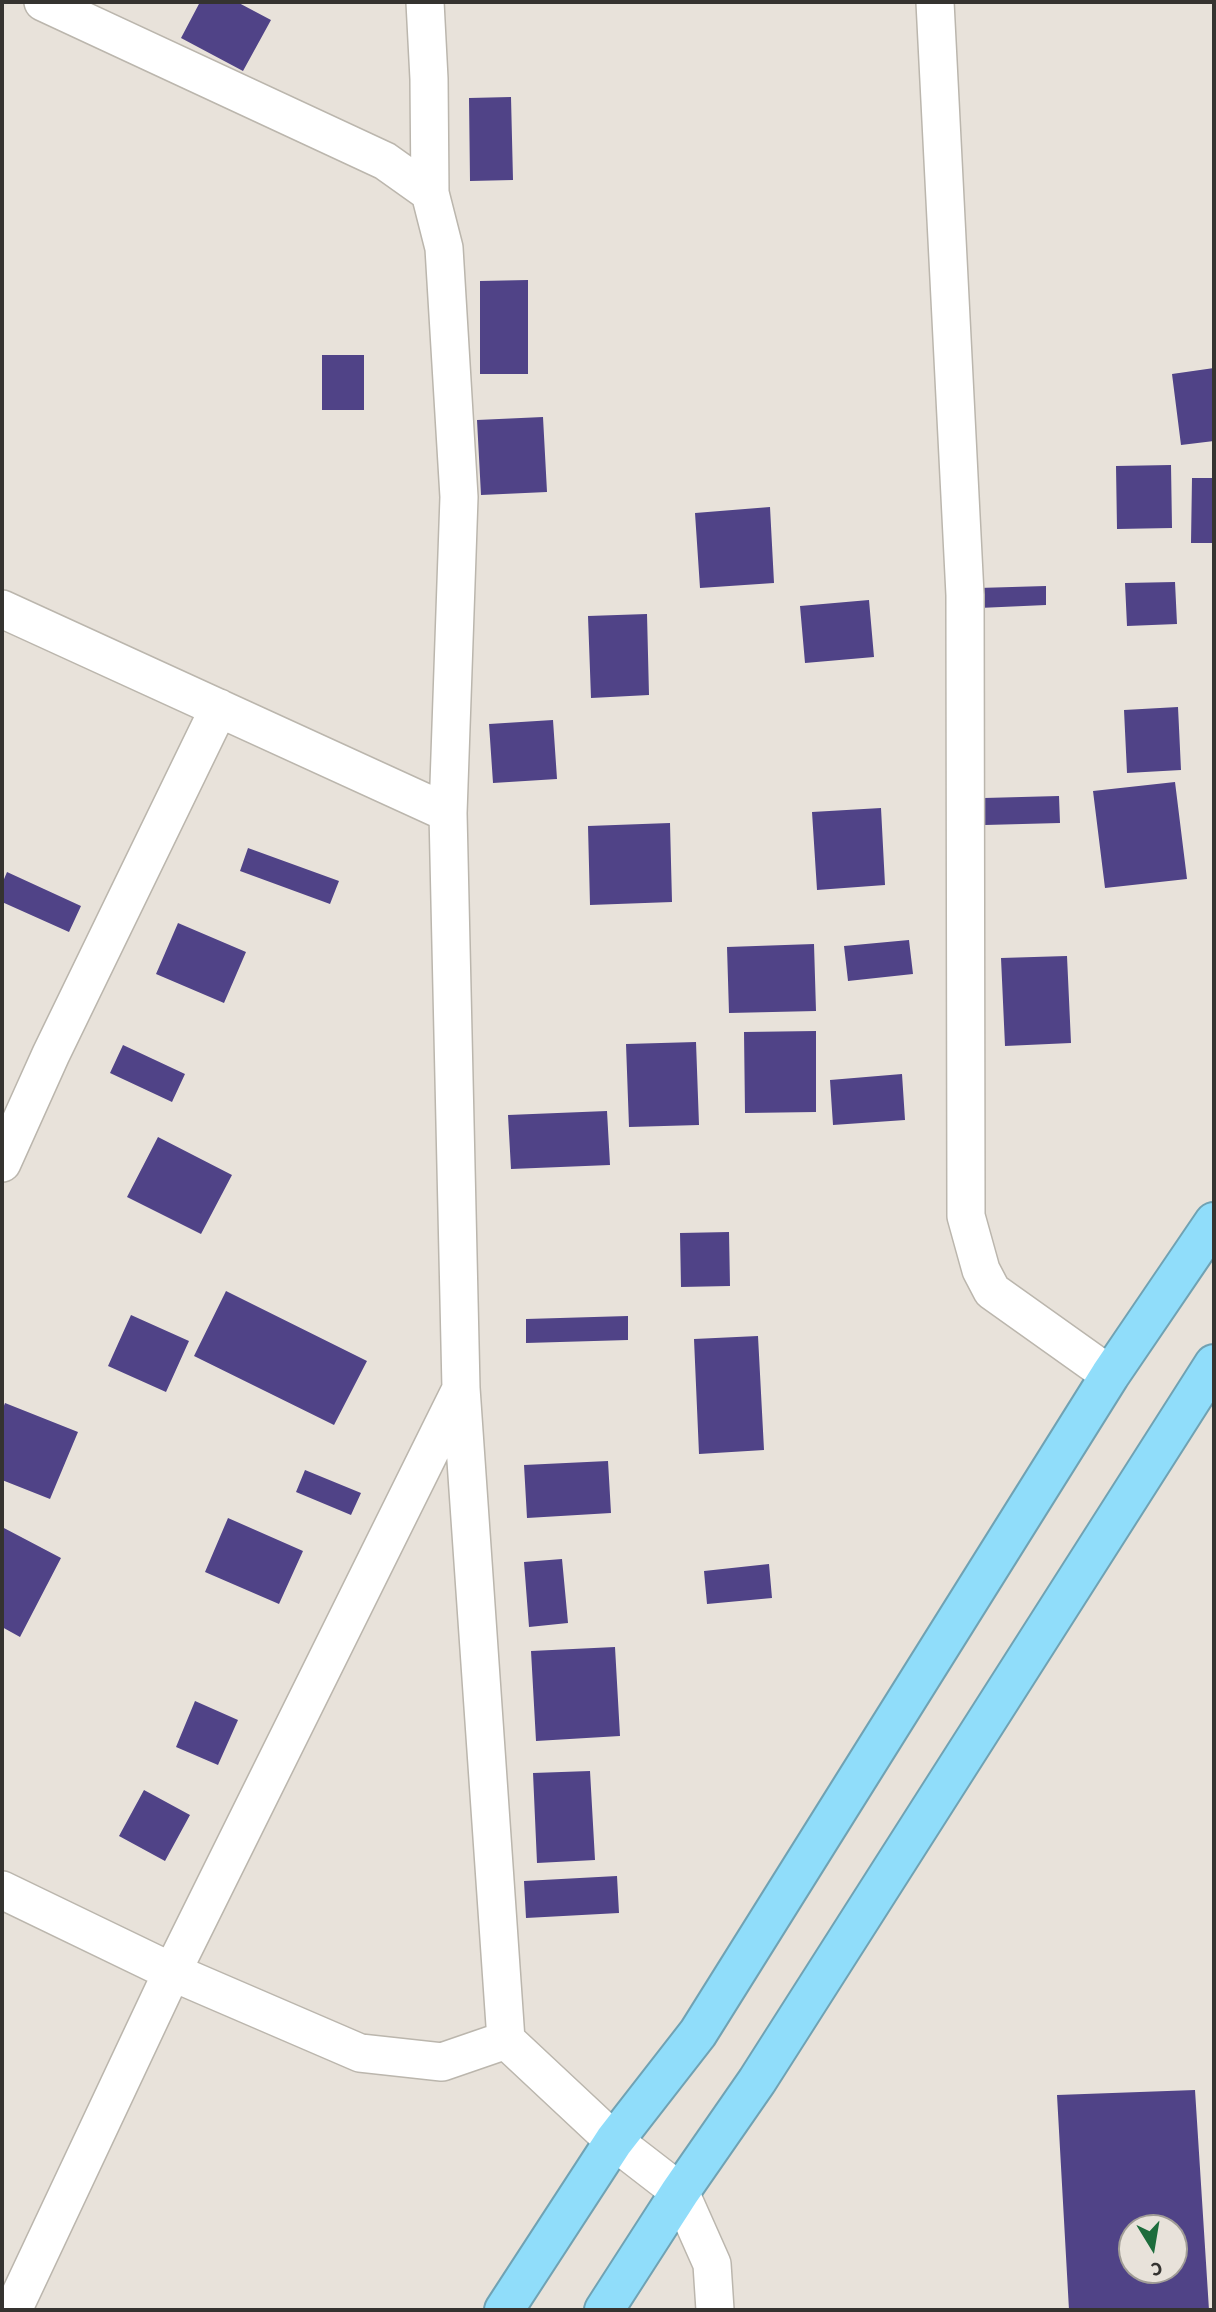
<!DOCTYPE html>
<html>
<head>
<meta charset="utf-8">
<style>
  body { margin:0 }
  #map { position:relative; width:1216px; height:2312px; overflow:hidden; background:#e8e2da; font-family:"Source Sans 3",sans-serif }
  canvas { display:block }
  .frame { position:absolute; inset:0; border:4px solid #353330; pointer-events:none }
  .north { position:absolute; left:1118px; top:2214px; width:70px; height:70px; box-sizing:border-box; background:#e8e2da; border:2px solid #a09c96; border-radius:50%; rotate:169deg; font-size:19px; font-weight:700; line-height:28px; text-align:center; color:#353330 }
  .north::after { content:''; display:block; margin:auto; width:24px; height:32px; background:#1d6c3c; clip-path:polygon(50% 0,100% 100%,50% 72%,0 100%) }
</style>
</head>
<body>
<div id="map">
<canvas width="1216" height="2312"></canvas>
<div class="frame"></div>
<div class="north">С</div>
</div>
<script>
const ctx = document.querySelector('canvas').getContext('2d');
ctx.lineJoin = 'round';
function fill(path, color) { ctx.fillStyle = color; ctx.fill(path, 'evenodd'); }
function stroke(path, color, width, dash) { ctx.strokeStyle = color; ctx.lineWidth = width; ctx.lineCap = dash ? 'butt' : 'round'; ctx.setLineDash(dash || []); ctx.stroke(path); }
const building = new Path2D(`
  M200 2H237L271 20 243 71 181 38Z
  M511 97 513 180 470 181 469 98Z
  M528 280V374H480V281Z
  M322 355H364V410H322Z
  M1214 368V441L1181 445 1172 374Z
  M543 417 547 492 481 495 477 420Z
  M1171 465 1172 528 1117 529 1116 466Z
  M1192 478H1214V543H1191Z
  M770 507 774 583 700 588 695 513Z
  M1175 582 1177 624 1127 626 1125 583Z
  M1046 586V605L979 608 978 588Z
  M869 600 874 657 805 663 800 606Z
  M647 614 649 695 591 698 588 616Z
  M1178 707 1181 770 1127 773 1124 710Z
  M553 720 557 779 493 783 489 724Z
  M1175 782 1187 879 1105 888 1093 791Z
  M1059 796 1060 823 985 825 984 798Z
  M881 808 885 885 817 890 812 812Z
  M670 823 672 902 590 905 588 826Z
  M248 848 339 881 330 904 240 871Z
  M7 872 81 906 69 932 2 902V884Z
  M178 923 246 952 224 1003 156 974Z
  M909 940 913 974 848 981 844 946Z
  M814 944 816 1011 729 1013 727 947Z
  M1067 956 1071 1043 1005 1046 1001 958Z
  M816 1031V1112L745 1113 744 1032Z
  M696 1042 699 1125 629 1127 626 1044Z
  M123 1045 185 1074 172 1102 110 1073Z
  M902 1074 905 1120 833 1125 830 1080Z
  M607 1111 610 1165 511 1169 508 1115Z
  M158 1137 232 1175 201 1234 127 1197Z
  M729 1232 730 1286 681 1287 680 1233Z
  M226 1291 367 1361 334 1425 194 1356Z
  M131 1315 189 1341 166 1392 108 1366Z
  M628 1316V1340L526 1343V1319Z
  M758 1336 764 1450 699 1454 694 1339Z
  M5 1403 78 1432 50 1499 2 1480V1411Z
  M608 1461 611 1513 527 1518 524 1465Z
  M305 1470 361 1493 351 1515 296 1492Z
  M228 1518 303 1551 279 1604 205 1572Z
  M2 1527 61 1558 20 1637 2 1627Z
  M562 1559 568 1623 529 1627 524 1562Z
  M769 1564 772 1598 707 1604 704 1571Z
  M615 1647 620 1736 536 1741 531 1651Z
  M195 1701 238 1720 218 1765 176 1747Z
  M590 1771 595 1860 537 1863 533 1773Z
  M144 1790 190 1815 165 1861 119 1836Z
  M617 1876 619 1913 526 1918 524 1881Z
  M1195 2090 1209 2310H1069L1057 2095ZM1132 2228H1174V2270H1132Z`);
const minor = new Path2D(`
  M43 2 385 161 430 193 444 248 459 497 448 813 461 1388 506 2040
  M425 2 429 79 430 193
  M935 2 965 595 966 1216 981 1270 992 1291 1110 1375
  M2 609 448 813
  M2 1163 51 1054 219 708
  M2 1890 172 1972 360 2053 442 2062 506 2040 614 2141 680 2192 712 2264 715 2310
  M13 2310 172 1972 461 1389`);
const highway = new Path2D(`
  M504 2310 614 2141 698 2033 1110 1375 1214 1222
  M604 2310 680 2192 757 2081 1214 1364`);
fill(building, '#504387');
stroke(minor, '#bbb6ad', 40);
stroke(highway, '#70a2b3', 42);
stroke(minor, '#fff', 37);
stroke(highway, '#90ddfa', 38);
</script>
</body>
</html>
